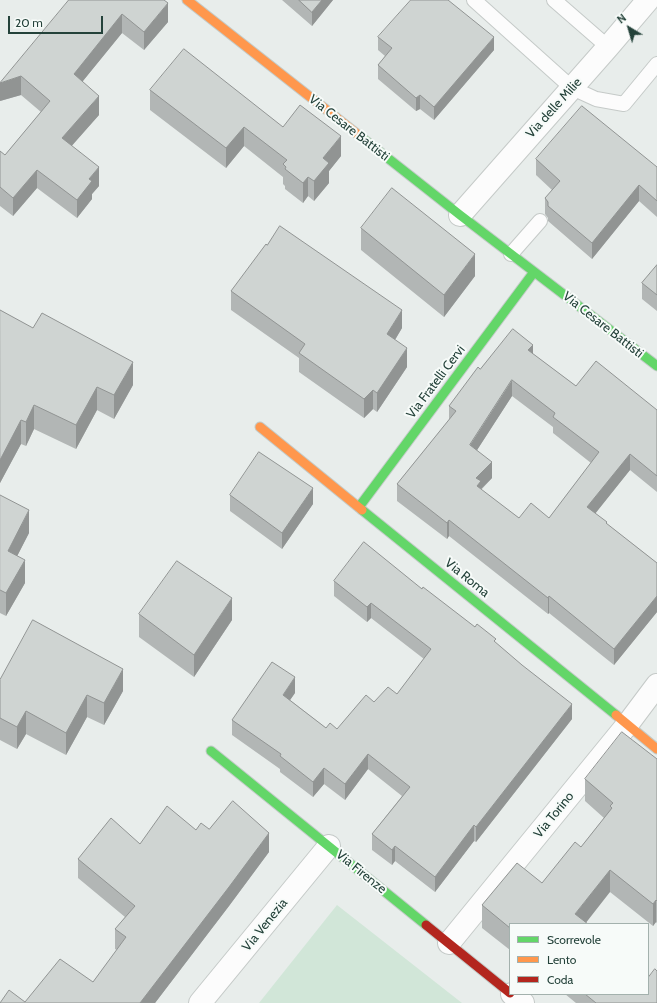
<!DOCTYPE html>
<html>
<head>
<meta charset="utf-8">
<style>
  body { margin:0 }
  #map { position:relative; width:657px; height:1003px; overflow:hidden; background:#e8edeb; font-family:Cabin,sans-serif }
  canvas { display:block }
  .legend { position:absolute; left:509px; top:923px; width:140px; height:72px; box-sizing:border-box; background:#f7fbf9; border:1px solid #a3b1ad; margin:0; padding:5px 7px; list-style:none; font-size:12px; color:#24423a }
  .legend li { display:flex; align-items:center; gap:8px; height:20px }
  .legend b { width:20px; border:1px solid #a3b1ad }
  .north { position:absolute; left:609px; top:8px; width:40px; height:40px; -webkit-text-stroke:3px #f7fbf9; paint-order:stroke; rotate:322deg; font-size:11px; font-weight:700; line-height:16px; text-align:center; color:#24423a }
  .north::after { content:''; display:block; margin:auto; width:14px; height:18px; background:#24423a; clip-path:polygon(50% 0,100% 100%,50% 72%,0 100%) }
  .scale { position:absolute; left:8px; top:16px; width:95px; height:18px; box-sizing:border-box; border:2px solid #24423a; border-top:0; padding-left:5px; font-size:12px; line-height:14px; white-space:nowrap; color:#24423a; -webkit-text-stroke:3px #f7fbf9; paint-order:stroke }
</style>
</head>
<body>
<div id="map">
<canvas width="657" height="1003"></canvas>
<ul class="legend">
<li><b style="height:5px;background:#63d668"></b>Scorrevole</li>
<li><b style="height:5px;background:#ff974d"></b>Lento</li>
<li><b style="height:5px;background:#b3261e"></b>Coda</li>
</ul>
<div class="north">N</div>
<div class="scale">20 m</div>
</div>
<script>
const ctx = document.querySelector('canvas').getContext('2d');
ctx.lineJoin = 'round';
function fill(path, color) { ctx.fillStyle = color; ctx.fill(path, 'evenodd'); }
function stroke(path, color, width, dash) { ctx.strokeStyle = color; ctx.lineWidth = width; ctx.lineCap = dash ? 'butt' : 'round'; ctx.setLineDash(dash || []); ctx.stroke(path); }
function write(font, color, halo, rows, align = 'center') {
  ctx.font = font + ' Cabin,sans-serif'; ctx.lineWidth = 4; ctx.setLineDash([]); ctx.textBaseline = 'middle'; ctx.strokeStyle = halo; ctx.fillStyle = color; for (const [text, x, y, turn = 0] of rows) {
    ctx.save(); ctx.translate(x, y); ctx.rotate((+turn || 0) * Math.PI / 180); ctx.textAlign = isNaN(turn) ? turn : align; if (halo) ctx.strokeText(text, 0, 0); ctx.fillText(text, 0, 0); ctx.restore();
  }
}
const green = new Path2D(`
  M337 905 462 1003H259Z`);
const lane = new Path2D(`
  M474 0 572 88 596 99 624 104 657 64
  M554 0 608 47
  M511 254 540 221`);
const street = new Path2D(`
  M460 215 608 47 648 0
  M449 943 627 725 657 685
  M512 994 523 1003
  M200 1003 329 846`);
const fast = new Path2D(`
  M361 137 460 215 657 366
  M359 507 534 272
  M362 510 616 715
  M211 751 426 925`);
const slow = new Path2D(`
  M187 0 361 137
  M260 427 362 510
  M616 715 657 749`);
const jam = new Path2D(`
  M426 925 510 993`);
const wall = new Path2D(`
  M69 0 168 22 144 50 122 33 82 82 99 115 71 146 99 186 92 194V199L77 218 37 188 13 216 0 206V151L5 155 41 112 21 95 0 101Z
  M282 0H333L312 26Z
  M378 37 494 50 434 120 420 109 416 111 378 79V65L385 56 378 50Z
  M150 90 283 127 341 156 329 171V183L314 201 308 196 303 203 285 189V186L283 184V177L244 146 226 168 150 110Z
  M536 159 657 167V217L639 201 592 259 548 221V218L545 214V198L552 190 536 175Z
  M361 228 475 276 444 317 361 250Z
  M657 265V311L642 299V283Z
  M231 291 402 328 395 340 407 367 377 412 373 409 364 418 299 372V358L231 310Z
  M0 310 133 385 114 419 97 410 76 449 34 429 26 446 21 444 0 483Z
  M533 354 576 386 657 410V492L630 470 595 513 607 524 657 563V612L614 665 549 613 548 614 449 536 447 539 397 501V484L449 420V406L480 369ZM512 396 553 427V433L591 463 549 518H519L481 490 492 478 477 450Z
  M0 495 29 533 17 556 25 583 6 616 0 613Z
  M230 495 313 504 282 549 230 511Z
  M334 581 422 589 496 643 572 719 476 842 474 841 435 892 395 861 392 865 372 850V834L402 796 368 769 345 800 324 784 313 797 280 772V769L232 735V720L295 693 290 700 326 728 337 729 374 702 397 694 424 659 371 618 367 622 334 596Z
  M139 614 232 620 194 677 139 637Z
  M0 680 123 691 104 725 87 717 66 755 26 734 17 749 0 740Z
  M657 759V923L656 922 653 926 610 892 510 924V950L482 928V905L542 883 581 847 604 818 585 801V779Z
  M209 829 269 852 229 906 155 1003H0L25 1002 93 982 117 950 115 949V929L125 917 78 878V859L196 830Z
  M565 994H648L657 1003H576Z`);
const shadedWall = new Path2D(`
  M322 0H333L312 26V12Z
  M168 3V22L144 50V32Z
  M122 14V33L74 92V74Z
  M494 37V50L434 120V107Z
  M21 76V95L0 101V83Z
  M420 95V109L416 111V98Z
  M99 96V115L62 157V138Z
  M244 127V146L226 168V148Z
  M341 136V156L329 171V183L314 201V181L323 158Z
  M99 167V186L92 194V199L77 218V200L89 179Z
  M37 170V188L13 216V198Z
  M308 177V196L303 203V183Z
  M639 185V201L592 259V243Z
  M475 254V276L444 317V295Z
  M402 310V328L387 353V334Z
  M533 345V361L528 350Z
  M407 348V367L377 412V393Z
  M133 362V385L114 419V395Z
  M512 380V396L470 461V445Z
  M97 387V410L76 449V425Z
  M373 390V409L364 418V399Z
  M34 405V429L26 446V422Z
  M21 420V444L0 483V460Z
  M630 454V470L587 524V507Z
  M492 462V478L481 489V497L477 503 476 478Z
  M313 488V504L282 549V533Z
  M29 510V533L8 574V551Z
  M449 520V536L447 539V523Z
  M25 560V583L6 616V593Z
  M549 596V613L548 614V598Z
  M657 596V612L614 665V649Z
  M232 598V620L194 677V655Z
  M371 603V618L367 622V607Z
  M123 669V691L104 725V703Z
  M295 677V693L283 710V695Z
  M87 695V717L66 755V733Z
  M572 704V719L476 842V827Z
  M26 711V734L17 749V727Z
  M368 754V769L345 800V784Z
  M324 768V784L313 797V782Z
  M474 825V841L435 892V877Z
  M269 833V852L229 906 155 1003H140Z
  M395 846V861L392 865V850Z
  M610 870V892L585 924 575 914Z
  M656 900V922L653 926V904Z`);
const building = new Path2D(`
  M69 0H164L168 3 144 32 122 14 74 74 99 96 62 138 99 167 89 179 92 181 77 200 37 170 13 198 0 187V151L5 155 50 101 21 76 0 83Z
  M299 0H322L312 12Z
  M411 0H448L494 37 434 107 420 95 416 98 378 65 392 48 378 37Z
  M184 49 283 127 300 105 341 136 323 158 329 163 314 181 308 177 303 183 285 169 286 167 283 164 287 160 244 127 226 148 150 90Z
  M582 106 657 167V201L639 185 592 243 548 206V202L545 198 560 181 536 159Z
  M392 188 475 254 444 295 361 228Z
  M280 226 402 310 387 334 407 348 377 393 373 390 364 399 299 353 305 344 231 291 266 244 267 245Z
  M657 265V295L642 283Z
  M0 310 33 328 42 313 133 362 114 395 97 387 76 425 34 405 26 422 21 420 0 460Z
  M513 329 533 345 528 350 576 386 596 361 657 410V476L630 454 587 507 607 522 606 523 657 563V596L614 649 549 596 548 598 449 520 447 523 397 484 456 411 449 406 478 367 480 369ZM512 380 555 413 553 417 599 452 549 518 531 503 519 518 477 486 481 481 476 478 492 462 470 445Z
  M259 452 313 488 282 533 230 495Z
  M0 495 29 510 8 551 25 560 6 593 0 590Z
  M364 542 422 589 423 587 475 627 477 624 496 639 494 641 522 665 572 704 476 827 474 825 435 877 395 846 392 850 372 834 410 787 368 754 345 784 324 768 313 782 280 756 281 754 232 720 272 662 295 677 283 695 326 728 330 723 337 729 366 695 374 702 388 687 397 694 431 649 371 603 367 607 334 581Z
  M177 561 232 598 194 655 139 614Z
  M33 620 123 669 104 703 87 695 66 733 26 711 17 727 0 718V680Z
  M622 732 657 759V901L656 900 653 904 610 870 575 914 588 924H510V928L482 905 517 863 542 883 575 842 581 847 612 808 610 806 613 803 585 779Z
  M233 801 269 833 229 887 140 1003H0L9 990 25 1002 60 959 93 982 126 937 115 929 135 906 78 859 111 818 140 844 167 806 196 830 201 823 209 829Z
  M655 969 657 971V1003H596L585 994H648V978Z`);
const streetNames = [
  ["Via delle Milie",554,108,-48],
  ["Via Cesare Battisti",349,128,38],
  ["Via Cesare Battisti",603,325,38],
  ["Via Fratelli Cervi",436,382,-53],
  ["Via Roma",467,578,39],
  ["Via Torino",554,815,-51],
  ["Via Firenze",361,872,39],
  ["Via Venezia",265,925,-51]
];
fill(green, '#d1e6d8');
stroke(lane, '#c5cac8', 16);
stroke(street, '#c5cac8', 24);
stroke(fast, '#c3cbc8', 11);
stroke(slow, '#c3cbc8', 11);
stroke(jam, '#c3cbc8', 11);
stroke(lane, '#fcfcfc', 14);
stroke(street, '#fcfcfc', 22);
stroke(fast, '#63d668', 9);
stroke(slow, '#ff974d', 9);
stroke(jam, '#b3261e', 9);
fill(wall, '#b2b6b5');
fill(shadedWall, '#919493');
fill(building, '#cfd4d2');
stroke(building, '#919493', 1);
write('13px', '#24423a', '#f7fbf9', streetNames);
</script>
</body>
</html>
